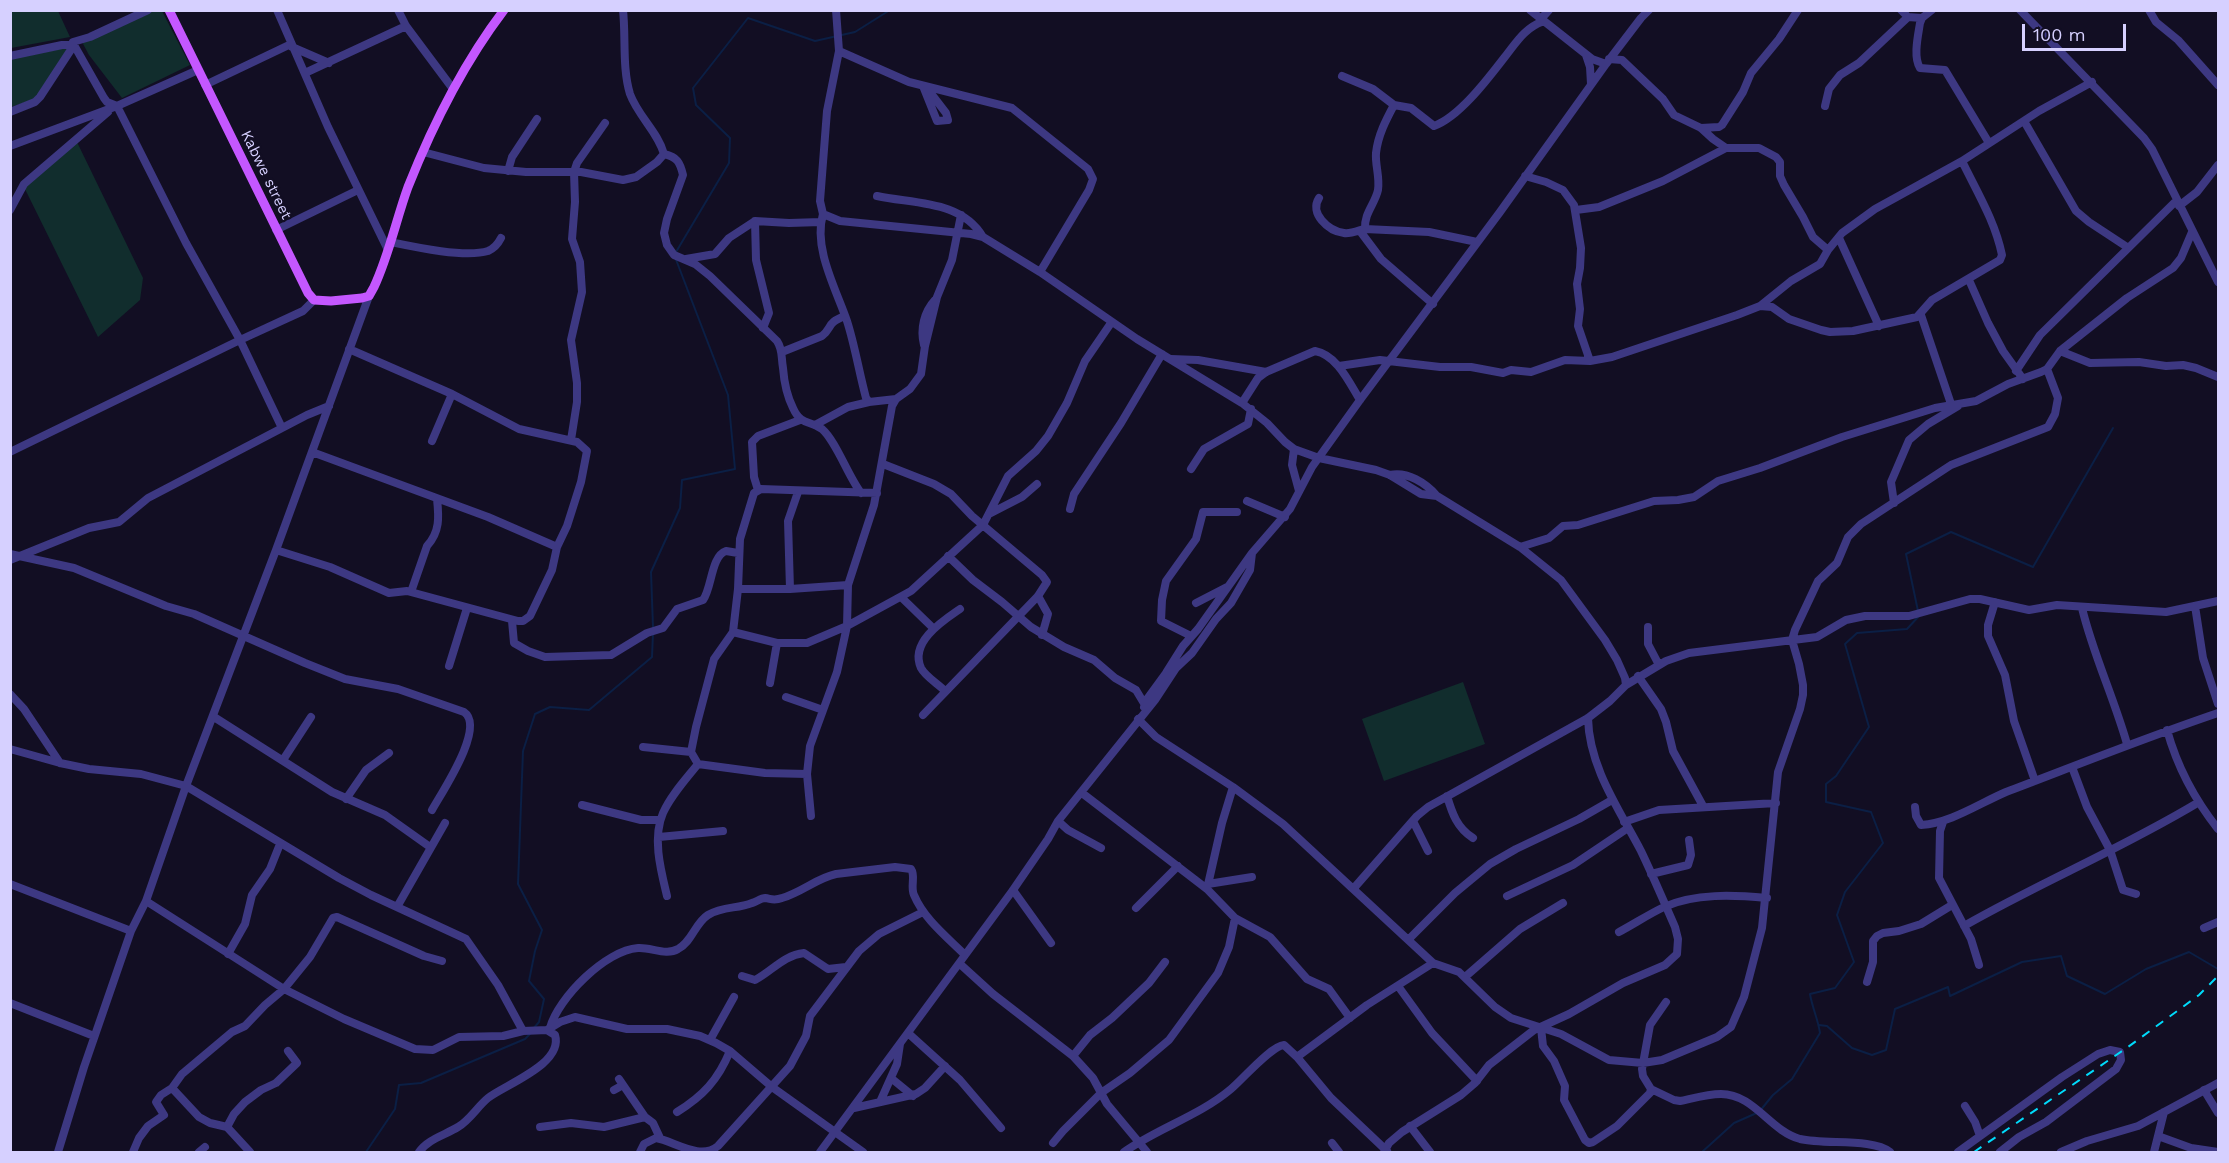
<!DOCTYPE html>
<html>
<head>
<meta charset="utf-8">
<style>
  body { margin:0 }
  #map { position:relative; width:2229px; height:1163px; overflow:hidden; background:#120e23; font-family:"Work Sans",sans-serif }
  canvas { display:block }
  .frame { position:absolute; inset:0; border:12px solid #d6d0ff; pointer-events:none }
  .scale { position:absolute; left:2022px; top:24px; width:104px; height:27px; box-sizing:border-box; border:3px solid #d6d0ff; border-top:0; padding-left:8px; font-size:18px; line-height:21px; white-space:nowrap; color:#d6d0ff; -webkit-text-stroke:4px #120e23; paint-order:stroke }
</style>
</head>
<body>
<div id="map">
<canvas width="2229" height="1163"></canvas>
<div class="frame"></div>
<div class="scale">100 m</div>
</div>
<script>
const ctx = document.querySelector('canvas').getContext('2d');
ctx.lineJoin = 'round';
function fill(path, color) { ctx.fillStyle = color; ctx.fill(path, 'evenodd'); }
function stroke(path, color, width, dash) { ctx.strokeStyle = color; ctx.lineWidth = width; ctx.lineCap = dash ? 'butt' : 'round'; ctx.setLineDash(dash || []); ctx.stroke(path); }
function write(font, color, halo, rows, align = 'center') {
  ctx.font = font + ' "Work Sans",sans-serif'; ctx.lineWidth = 4.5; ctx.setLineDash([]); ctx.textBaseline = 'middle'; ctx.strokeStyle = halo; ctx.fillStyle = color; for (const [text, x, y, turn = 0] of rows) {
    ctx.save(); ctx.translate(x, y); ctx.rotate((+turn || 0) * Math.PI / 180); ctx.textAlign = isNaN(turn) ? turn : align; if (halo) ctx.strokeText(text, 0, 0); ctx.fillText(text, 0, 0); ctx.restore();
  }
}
const green = new Path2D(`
  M11 10 58 11 70 37 11 48Z
  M139 11H162L190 65 122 98 89 55 81 40Z
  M70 47 41 97 11 107V59Z
  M76 140 143 278 140 300 98 337 24 187Z
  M1463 682 1485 744 1384 781 1362 719Z`);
const stream = new Path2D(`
  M676 252 729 163 730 138 696 105 693 88 748 18 815 41 855 32 890 10
  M1918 611 1906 554 1951 532 2033 567 2113 428
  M653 627 651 572 680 508 682 480 735 469 728 395 675 257
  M1819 1025 1827 1026 1852 1048 1872 1055 1886 1050 1895 1009 1948 987 1950 996 2022 962 2061 956 2067 976 2105 994 2146 969 2189 952 2218 969
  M533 1029 539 1022 544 999 529 981 535 951 542 930 518 884 523 751 535 714 550 707 589 710 652 657 653 633
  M366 1152 395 1109 399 1085 421 1083 525 1039 530 1034
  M1702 1152 1734 1123 1759 1112 1773 1095 1792 1079 1820 1033C1818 1019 1812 1007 1810 994L1835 988 1854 962 1837 915 1845 892 1883 843 1871 812 1826 802V784L1836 776 1869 727 1845 644 1857 633 1907 629 1919 616`);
const minor = new Path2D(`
  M277 10 328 127 388 250
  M398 10 406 26 453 89
  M623 10C626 37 622 68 630 94 638 116 658 132 664 154
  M836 10 839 51 827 111 820 201 823 214 840 221 971 234 983 237 1040 272 1137 339 1242 403 1267 423 1285 442 1294 449 1319 458 1376 470 1390 475 1421 494 1437 496 1520 547 1561 580 1605 640 1617 660 1625 678 1626 685 1610 701 1588 718 1428 807 1417 816 1354 888
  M1530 10 1592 59 1606 64
  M1901 10 1908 17 1922 18
  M1932 10 1922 18 1920 23C1918 36 1913 57 1920 68L1945 70 1989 143
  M2020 10 2144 138 2152 149 2218 282
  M2149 10 2156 22 2178 40 2218 85
  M1541 19 1549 10
  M73 42 90 37 148 10
  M292 47 329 63
  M839 51 909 82 1012 108 1088 169 1093 179 1089 190 1040 272
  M1586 55 1590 67 1591 84
  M10 56 62 45H74L104 98 107 102 117 106 198 70
  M1609 59 1622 60 1663 99 1674 115 1701 128 1713 139 1726 148H1759L1776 157 1780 162V176L1784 185 1803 217 1813 237 1828 250
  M305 73 406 26
  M1342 76 1373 89 1394 105 1411 108 1434 126C1459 117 1487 80 1504 58 1516 43 1524 28 1544 21
  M205 85 291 44
  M923 86 937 121 948 120 946 113 926 87
  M1394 105C1386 120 1378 135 1376 153 1375 165 1380 177 1378 190 1375 204 1364 213 1365 229L1429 232 1477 242
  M1825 106 1829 89 1840 75 1859 63 1908 17
  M10 112 35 102 40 97 74 45
  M2024 121 2076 211 2089 222 2127 247
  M1701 128 1719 127 1722 125 1743 92 1751 73 1779 39 1798 10
  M10 146 117 106 186 243 240 340 282 428
  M423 152 484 168 526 172H581L623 180 636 177 657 162 664 154C677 157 680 162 683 175L667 219 664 233 667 245 674 255 695 264 710 276 777 341C783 350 781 357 783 368 784 381 787 396 793 408 801 426 810 420 822 429 836 441 848 476 861 493
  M508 171 512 157 537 119
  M1525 176 1546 182 1563 190 1574 205 1581 248 1580 268 1577 284 1580 309 1578 326 1590 361
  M877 196C914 204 961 200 983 237
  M1319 198C1309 213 1328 231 1344 233 1350 234 1357 231 1364 229
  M2179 206 2197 192 2218 165
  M10 210 24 184 108 112
  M1576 210 1599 207 1663 181 1726 148
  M823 214C813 248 836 289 847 321 855 346 859 372 866 398L869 402 896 399
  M755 221 756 260 769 313 763 328
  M276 230 358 190
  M1360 231 1381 259 1433 304
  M1839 238 1879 326
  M390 242C414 247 465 258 488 251 495 248 498 244 501 238
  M686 259 715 254 729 238 755 221 789 223 821 222
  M1969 280 1988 323 2003 351 2023 379
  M1760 306 1772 307 1789 319 1821 330 1830 332 1853 331 1917 317 1932 300 2000 260 2002 255C1995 221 1977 192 1962 161
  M1921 315 1951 404
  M924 345C920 329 924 312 935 300
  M2060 351 2090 363 2139 362 2166 366 2183 365 2196 368 2218 377
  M782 352 822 336C833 327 826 323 845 316
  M1171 359 1198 360 1266 372
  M1339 366 1380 360 1440 367H1471L1503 373 1511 370 1531 372 1565 360 1590 361 1612 357 1737 315 1760 306 1791 281 1820 264 1828 250 1842 233 1875 209 1962 161 2039 111 2092 82
  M2016 371 2040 335 2176 201
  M1242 403 1258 378 1266 372 1315 351C1337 355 1349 382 1360 400
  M815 425 848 407 869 402
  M571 440 577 402V383L571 340 582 292 580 262 572 239 575 202 574 172 577 163 605 123
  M432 441 452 394
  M1294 449 1292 465 1299 491
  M10 452 240 340 303 311 314 300
  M312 452 488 517 557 547
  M883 464 934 484 951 494 972 516 1042 575 1047 582 1038 596 923 715
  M1191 469 1204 449 1248 424 1251 409
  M1390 475C1407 471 1426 483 1437 496
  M758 490 754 477 752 442 758 436 800 420
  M1247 501 1285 517
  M1894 503 1891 482 1909 440 1928 424 1958 406
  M1070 509 1074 494 1121 423 1162 354
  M989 514 1022 497 1037 484
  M1520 547 1549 538 1563 526 1578 525 1654 501 1678 500 1694 497 1718 481 1760 468 1842 437 1935 408 1976 401 2008 384 2041 372 2047 369 2060 351 2127 298 2173 268 2181 258 2192 232
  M276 550 330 567 389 593 407 591 518 621H523L530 616 552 570 557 547 567 526 581 482 587 451 577 442 519 429 452 394 349 349
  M10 554 74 568 166 606 194 614 305 663 345 679 398 689 464 712C486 727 442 792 432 810
  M948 556 973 580 1002 602 1031 627 1064 647 1094 660 1115 678 1136 690 1145 705
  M10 560 89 528 119 522 148 498 307 415 329 406
  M738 589H790L848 585
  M790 589 788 521 798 492
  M411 592 427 546C440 532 439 517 437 499
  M1038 596 1048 614 1042 635
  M901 597 933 628
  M1995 602 1988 625V636L2005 675 2014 721 2035 781
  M1196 603 1227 587
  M2195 606 2203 658 2218 704
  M2082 608C2093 654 2114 698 2127 744
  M512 621 514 643 528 651 545 657 611 655 647 633 663 628 677 609 703 600C712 588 711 556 726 551L738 553
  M1648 627V644L1659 665
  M733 632 777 643H807L847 626 911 591 983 525 1008 476 1036 451 1048 436 1067 403 1085 361 1111 323
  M1191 636 1161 621 1162 600 1166 581 1196 539 1203 512H1237
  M449 666 467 608
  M1638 676 1661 709 1666 722 1673 751 1703 806
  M770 683 777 643
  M1626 685 1666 661 1689 653 1817 637 1846 620 1865 616H1909L1970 599H1980L2029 610 2057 605 2166 612 2218 601
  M945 691C938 684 925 676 921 668 909 642 944 620 960 609
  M10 694 24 709 60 763
  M786 697 823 710
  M1144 707 1147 699 1166 673 1183 646 1198 629 1252 553
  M214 717 332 792 385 815 430 847
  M1138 719 1156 737 1233 787 1283 824 1433 963 1459 972 1495 1007 1511 1018 1561 1034 1609 1060 1643 1063 1662 1060 1717 1037 1731 1027 1744 997 1762 928 1778 772 1800 709 1803 695V685L1799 664 1792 640 1795 630 1818 581 1837 563 1848 537 1861 524 1951 465 2048 427 2055 414 2058 398 2047 369
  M2167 730C2177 766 2195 800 2218 829
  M643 747 691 752
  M10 749 60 763 89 769 141 774 186 786 339 878 371 895 466 939 498 985 523 1031
  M283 760 311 717
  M698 764 691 752 696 727 714 659 733 632 738 589 740 539 754 493 761 489 877 493
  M2072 767 2087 807 2110 850 2123 890 2136 894
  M1447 796C1452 813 1457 828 1473 838
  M346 799 366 770 389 753
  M582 805 641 820H660
  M1915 807 1916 816 1921 825C1951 823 1978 804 2006 792 2077 765 2147 737 2218 713
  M811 816 807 774 810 746 837 672 847 626 848 585 874 505 892 406 896 399 910 389 921 374 925 346 937 297 952 260 961 215
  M1058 821 1068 830 1101 848
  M1413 821 1428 851
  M1624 822 1659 810 1776 803
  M1943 822 1940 831 1939 878 1971 939 1979 965
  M659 837 723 831
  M1651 874 1688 865 1691 855 1689 840
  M10 884 131 931
  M1208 884 1252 877
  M1207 889 1222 823 1233 787
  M1013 890 1051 943
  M667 896C661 871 652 838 663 813 671 795 686 779 698 764L765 773 807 774
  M1507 896 1573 865 1628 828
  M146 901 284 989 344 1019 415 1049 433 1050 459 1037 503 1036 523 1031 547 1030 560 1022 575 1017 627 1029H667L700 1036 716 1043 730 1051 772 1087 863 1152
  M397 907 445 823
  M1136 908 1178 866
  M1235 918 1270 937 1307 979 1329 989 1350 1018
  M1964 926C2041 882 2123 848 2199 802
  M2204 928 2218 922
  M1619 932C1634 924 1649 914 1664 907 1695 893 1734 895 1767 898
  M1409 939 1455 893 1490 864 1516 849 1579 819 1612 800
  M228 954 245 924 252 895 270 869 280 844
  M960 964 993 994 1073 1056 1093 1078 1107 1104 1147 1152
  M742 976 755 980C772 971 784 955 804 953L828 969 846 967
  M1465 977 1520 929 1563 903
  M1867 982 1873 962V941L1877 936 1883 933 1899 931 1921 924 1952 905
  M1398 986 1432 1033 1477 1081
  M10 1003 94 1036
  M550 1028C558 998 606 950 638 948 651 947 666 956 678 949 692 942 695 923 708 915 723 906 737 909 752 903 756 902 761 898 765 898 772 899 774 901 782 898 802 892 817 878 836 874L895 867 911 869C916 876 910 886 914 895 924 919 947 937 965 955
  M1541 1028 1543 1046 1554 1061 1565 1086 1564 1100 1585 1140 1589 1143 1593 1142 1617 1126 1650 1093 1651 1089 1643 1076 1642 1069 1650 1025 1666 1002
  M908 1033 960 1080 1001 1128
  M710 1040 734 997
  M1073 1056 1090 1035 1112 1018 1149 983 1165 962
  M1297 1057 1331 1098 1387 1151
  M891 1078 913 1096
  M619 1079 645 1117
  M1651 1089 1674 1100 1680 1101C1694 1098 1708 1094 1721 1094 1754 1094 1770 1131 1800 1139 1826 1145 1872 1138 1890 1152
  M614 1090 623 1085
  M2204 1090 2218 1113
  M880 1102 897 1064 900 1044
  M1965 1106 1975 1122 1980 1136
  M854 1108 916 1094 925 1088 945 1066
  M677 1112C703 1096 718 1080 730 1051
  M1410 1126 1430 1152
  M227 1127 234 1114 245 1102 261 1090 276 1083 297 1063 288 1051
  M540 1127 571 1123 604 1127 645 1117 653 1123 660 1138
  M2158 1136 2191 1148 2218 1152
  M1053 1143 1063 1131 1101 1093 1130 1073 1169 1040 1218 973 1229 947 1235 918 1207 889 1082 793
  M1332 1143 1339 1152
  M58 1152 84 1067 131 931 146 901 186 786 276 550 369 296
  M133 1152 139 1138 148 1126 164 1115 156 1102 161 1095 172 1088
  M199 1152 205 1147
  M250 1152 227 1127 210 1123 199 1117 172 1088 182 1074 232 1032 245 1026 265 1005 284 989 310 957 333 918 337 917 424 956 442 961
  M419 1152C428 1139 445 1135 458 1127 470 1120 477 1107 488 1098 504 1085 564 1064 555 1035L547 1030
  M640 1152 644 1144 656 1138C674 1141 700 1161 718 1146L790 1066 806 1036 810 1016 859 951 879 934 923 912
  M820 1152 1013 890 1048 839 1058 821 1155 700 1176 668 1192 653 1216 619 1231 603 1250 570 1252 553 1290 509 1312 467 1360 400 1500 212 1606 64 1641 18 1649 10
  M1124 1152C1158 1128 1199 1116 1231 1089 1243 1079 1271 1046 1284 1045L1297 1057 1367 1005 1433 963
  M1384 1152 1389 1143 1402 1132 1461 1095 1475 1083 1489 1065 1534 1030 1569 1014 1623 983 1665 965 1677 954 1678 939 1675 927C1664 902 1653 876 1641 851 1619 809 1589 767 1588 718
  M1958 1152 2062 1077 2098 1054 2110 1050 2120 1052 2121 1060 2116 1069 2046 1122 2019 1137 2000 1152
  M2061 1152 2087 1141 2138 1126 2218 1083
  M2154 1152 2164 1112`);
const major = new Path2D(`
  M169 10 308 293 314 300 331 301 362 298 369 296 374 287C389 255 396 220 408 187 433 124 463 64 504 10`);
const rail = new Path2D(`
  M1974 1152 2128 1047 2199 995 2218 976`);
const streetNames = [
  ["Kabwe street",266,175,64]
];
fill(green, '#112d2d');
stroke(stream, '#0b1f45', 2);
stroke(minor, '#3d3882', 8);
stroke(major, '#c457ff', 9);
stroke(rail, '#00dbfb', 2, [9, 8]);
write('15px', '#d6d0ff', '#120e23', streetNames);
</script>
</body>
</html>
